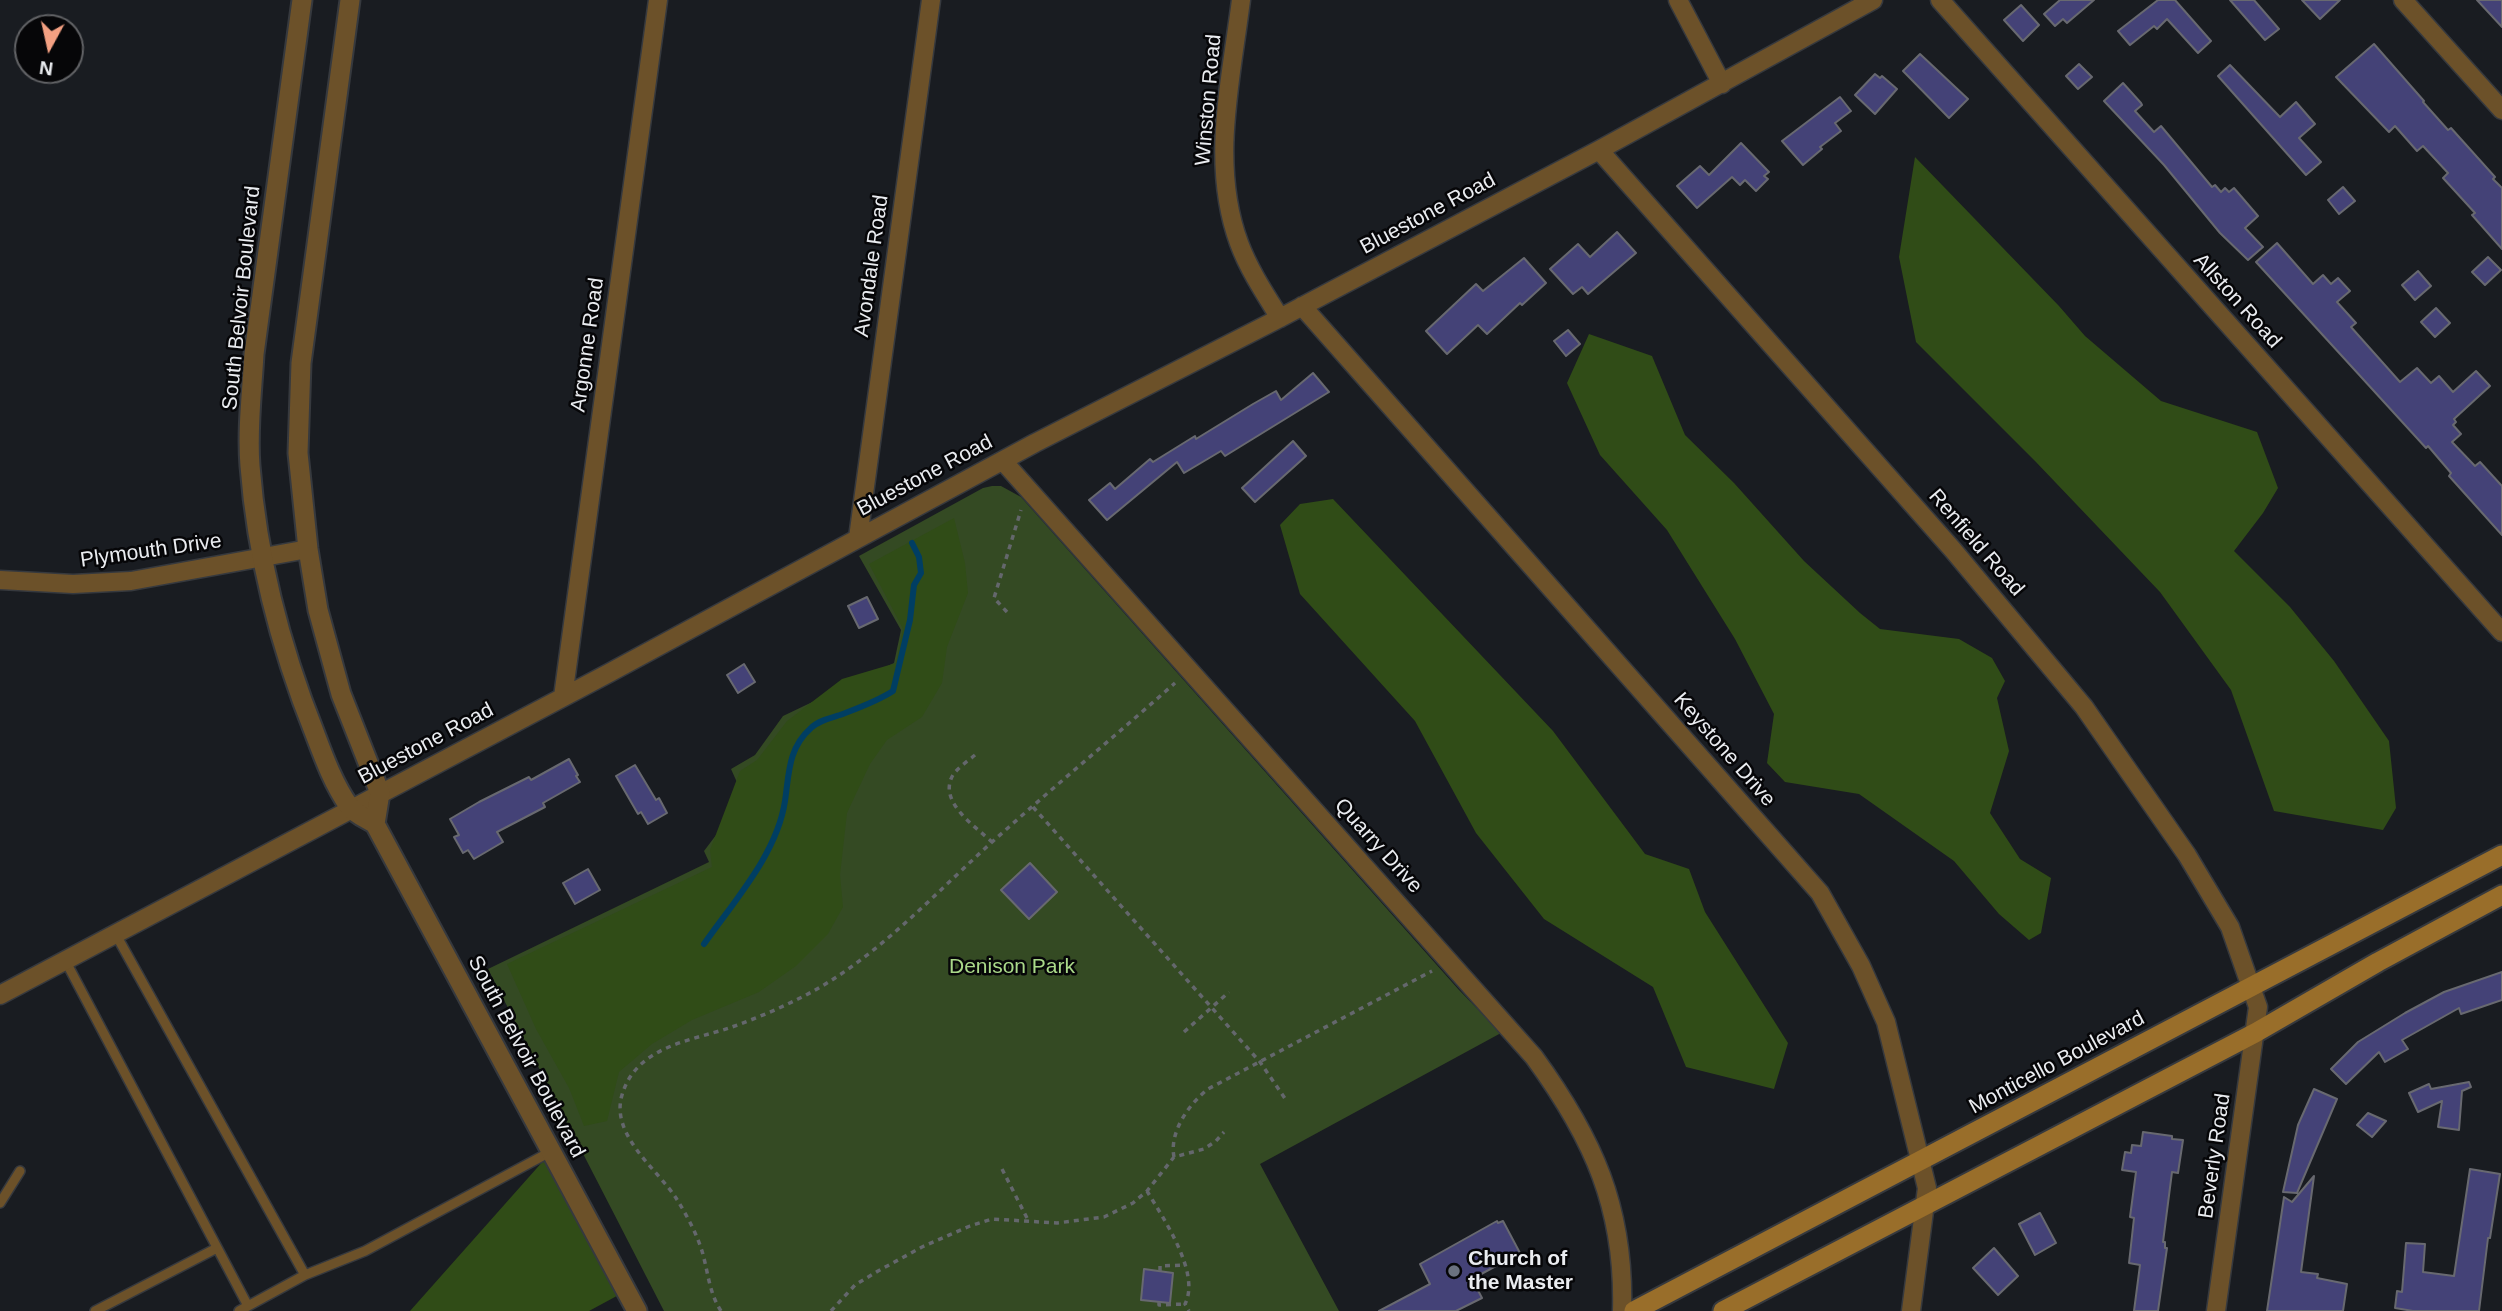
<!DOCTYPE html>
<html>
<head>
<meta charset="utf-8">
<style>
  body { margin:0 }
  #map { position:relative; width:2502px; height:1311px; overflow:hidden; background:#191c21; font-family:Helvetica,sans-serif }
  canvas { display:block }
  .north { position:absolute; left:14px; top:14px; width:70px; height:70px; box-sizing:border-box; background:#060608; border:2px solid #616265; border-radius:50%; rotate:188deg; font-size:19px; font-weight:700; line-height:28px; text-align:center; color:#eaecf0 }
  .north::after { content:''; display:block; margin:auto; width:24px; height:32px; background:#f3a082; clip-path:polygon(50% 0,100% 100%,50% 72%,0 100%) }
</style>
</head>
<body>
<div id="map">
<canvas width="2502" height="1311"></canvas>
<div class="north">N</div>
</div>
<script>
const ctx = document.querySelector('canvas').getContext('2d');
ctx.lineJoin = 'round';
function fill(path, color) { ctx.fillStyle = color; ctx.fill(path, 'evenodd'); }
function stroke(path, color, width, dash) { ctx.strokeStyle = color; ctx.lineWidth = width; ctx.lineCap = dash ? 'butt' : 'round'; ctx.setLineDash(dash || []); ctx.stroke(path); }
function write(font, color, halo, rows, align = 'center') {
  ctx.font = font + ' Helvetica,sans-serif'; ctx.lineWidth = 5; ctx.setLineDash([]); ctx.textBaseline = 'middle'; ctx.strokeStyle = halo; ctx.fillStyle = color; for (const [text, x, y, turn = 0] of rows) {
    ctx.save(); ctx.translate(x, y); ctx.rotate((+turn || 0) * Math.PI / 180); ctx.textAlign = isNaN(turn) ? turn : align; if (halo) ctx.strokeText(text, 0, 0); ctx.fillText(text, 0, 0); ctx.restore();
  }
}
const green = new Path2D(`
  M992 486H1001L1021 497 1459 990 1501 1033 1260 1164 1339 1311H664L488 969 709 862 704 851 744 798 731 769 755 755 783 716 894 663 901 630 859 556 983 488Z`);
const forest = new Path2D(`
  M1915 157 2059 306 2085 336 2161 401 2257 432 2278 488 2263 513 2234 551 2290 607 2334 661 2389 741 2396 808 2383 830 2274 811 2231 690 2160 592 2035 461 1916 342 1899 257Z
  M1589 334 1652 356 1685 435 1734 483 1804 561 1860 613 1880 629 1959 639 1992 658 2005 681 1997 698 2009 751 1990 813 2020 859 2051 878 2041 933 2029 940 1999 914 1954 861 1859 794 1785 782 1767 763 1774 714 1735 639 1667 530 1600 455 1567 383Z
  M1333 499 1553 731 1645 854 1689 869 1705 912 1788 1043 1774 1089 1686 1067 1653 987 1544 919 1476 833 1415 721 1300 594 1280 525 1300 504Z
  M954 518 965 563 968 593 947 647 942 683 922 717 887 740 870 764 847 813 840 875 843 907 828 934 796 966 759 992 692 1020 652 1044 619 1072 607 1121 584 1126 569 1088 536 1029 507 964 712 867 710 850 740 771 757 760 787 721 842 679 896 663 903 629 869 564Z
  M552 1151 626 1291 589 1311H410Z`);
const stream = new Path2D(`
  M704 944C734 901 777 854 785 801 789 774 788 748 811 728 818 721 830 718 840 715 858 708 876 702 893 691L910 620 914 585 921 573 919 557 912 543`);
const building = new Path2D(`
  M2060 0H2094L2067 23 2063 19 2055 26 2044 14Z
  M2158 0H2175L2211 41 2198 53 2167 19 2157 29 2154 26 2130 45 2118 31Z
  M2230 0H2254L2279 29 2265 40Z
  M2302 0H2340L2320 19Z
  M2477 0H2502V27Z
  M2021 5 2039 25 2023 41 2004 20Z
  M2374 44 2424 101 2423 102 2448 130 2451 128 2495 177 2493 179 2502 188V249L2472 215 2475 213 2443 178 2448 173 2423 146 2417 151 2395 126 2389 132 2336 77Z
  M1920 54 1968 99 1949 118 1903 71Z
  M2079 64 2092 77 2078 89 2066 76Z
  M2230 65 2280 117 2296 102 2315 124 2299 138 2321 162 2306 175 2218 76Z
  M1875 74 1880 78 1882 76 1897 89 1875 114 1855 95Z
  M2123 83 2141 103 2142 105 2135 111 2154 132 2161 126 2212 187 2215 185 2221 192 2225 188 2229 192 2234 188 2258 216 2245 228 2263 247 2248 260 2220 233 2164 165 2104 101Z
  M1840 97 1851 111 1835 123 1841 131 1820 147 1822 149 1803 165 1782 141Z
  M1741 143 1769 172 1764 176 1768 179 1756 191 1745 180 1740 185 1732 177 1697 208 1677 186 1700 166 1709 175Z
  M2343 187 2355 201 2339 214 2328 200Z
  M1617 232 1636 253 1588 294 1582 287 1573 294 1550 269 1578 244 1590 257Z
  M2277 243 2313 284 2323 275 2331 284 2338 278 2350 291 2337 302 2356 323 2351 327 2400 382 2417 368 2431 383 2439 376 2453 392 2476 371 2490 386 2454 419 2456 422 2453 425 2461 434 2452 442 2475 466 2480 462 2502 486V535L2449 476 2451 473 2428 446 2426 448 2256 262Z
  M2488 257 2501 270 2485 285 2472 272Z
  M1524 258 1546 283 1522 305 1520 303 1487 334 1478 325 1447 354 1426 331 1476 284 1483 291Z
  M2418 271 2431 286 2415 300 2402 285Z
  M2436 308 2450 323 2435 337 2421 322Z
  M1568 330 1580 344 1566 356 1554 341Z
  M1313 373 1329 392 1225 456 1221 451 1184 473 1177 462 1107 520 1089 500 1110 483 1115 489 1150 459 1153 462 1195 436 1196 439 1253 404 1276 391 1281 400Z
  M1293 441 1306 456 1255 502 1242 488Z
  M867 597 878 619 859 628 848 606Z
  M744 664 755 682 738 693 727 675Z
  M569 759 578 775 576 776 580 782 543 803 545 807 497 832 503 842 474 859 468 850 463 853 454 837 459 835 450 819 479 802 529 777 531 780Z
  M635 765 656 800 659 798 667 813 648 824 641 812 638 814 616 776Z
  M1030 863 1057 892 1029 919 1001 890Z
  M588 869 600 890 575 904 563 883Z
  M2502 972V1000L2461 1014 2459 1008 2402 1040 2408 1049 2385 1062 2379 1052 2346 1084 2331 1069 2358 1042 2405 1013 2444 992Z
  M2469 1082 2471 1087 2462 1091 2459 1130 2438 1127 2442 1101 2418 1112 2409 1093 2429 1084 2431 1089Z
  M2314 1089 2337 1099 2297 1193 2283 1192 2298 1125Z
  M2368 1113 2386 1121 2372 1137 2357 1125Z
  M2143 1132 2172 1136V1139L2183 1140 2178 1173 2172 1172 2163 1242H2165V1248H2167L2158 1311H2134L2140 1265 2129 1263 2134 1218 2130 1217 2136 1172 2122 1170 2125 1152 2131 1153 2132 1145 2141 1146Z
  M2470 1169 2500 1174 2490 1238H2488L2479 1311H2413L2395 1308 2397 1291 2402 1292 2406 1243 2425 1244 2423 1272 2454 1276Z
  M2314 1176 2301 1272 2318 1274 2317 1278 2347 1284 2343 1311H2267L2284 1197 2292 1202Z
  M2040 1213 2056 1243 2035 1255 2019 1224Z
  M1497 1221 1498 1223 1503 1221 1520 1253 1472 1279 1482 1298 1456 1311H1379L1430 1284 1420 1264Z
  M1994 1248 2018 1276 1998 1295 1973 1268Z
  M1144 1269 1173 1273 1170 1303 1141 1300Z`);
const path = new Path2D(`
  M1007 612 994 598 1021 510
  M975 755C968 761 954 770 951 779 941 804 976 827 992 842
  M1033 807 1260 1062 1286 1100
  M1184 1032 1229 992
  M1174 1157C1169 1132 1189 1104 1208 1089L1432 971
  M1002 1169 1029 1222
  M1147 1191C1163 1218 1201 1273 1185 1304L1189 1311
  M1160 1271V1266L1185 1265
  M1159 1302V1305L1185 1304
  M721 1311C709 1293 708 1271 702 1251 696 1232 686 1214 676 1198 657 1169 610 1135 622 1095 636 1047 689 1041 729 1028 752 1020 776 1010 798 999 872 963 930 898 991 843 1051 789 1114 737 1175 683
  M831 1311 855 1285 878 1271 922 1247 970 1226 992 1219 1057 1223 1104 1217 1133 1203 1147 1191 1174 1157 1204 1149 1216 1141 1224 1132`);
const service = new Path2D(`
  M65 960 248 1306 305 1275 115 933
  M0 1203 20 1171
  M305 1275 365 1251 552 1151
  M95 1311 217 1248
  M239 1311 248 1306`);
const minor = new Path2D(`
  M1241 0C1231 80 1210 165 1239 243 1249 270 1265 294 1280 318
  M1678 0 1722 84
  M1940 0 2502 632
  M2403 0 2502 110
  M1599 150 1953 550 2084 707 2187 855 2230 927 2258 1007 2216 1311
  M1302 306 1820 893 1861 966 1886 1022 1927 1188 1911 1311
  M1003 461 1534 1057C1593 1138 1625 1208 1622 1311
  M858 538 931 0
  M0 580 73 584 131 581 308 549
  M563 697 658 0
  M0 995 609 673 1035 443 1280 318 1599 150 1873 0`);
const tertiary = new Path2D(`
  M302 0 254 354C252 391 247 429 250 466 257 557 281 649 315 734 324 758 334 785 349 806 355 814 367 819 375 824L637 1311
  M350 0 301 363 298 453 308 549 318 610 341 694 380 793 375 824`);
const secondary = new Path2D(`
  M1634 1311 2502 855
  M1723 1311 2255 1033 2378 962 2502 895`);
const markers = [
  [1454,1271,7,"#6b7280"]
];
const streetNames = [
  ["Winston Road",1209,100,-85],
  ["Bluestone Road",1428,214,-28],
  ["Avondale Road",872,266,-82],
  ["South Belvoir Boulevard",242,298,-84],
  ["Allston Road",2237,301,48],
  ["Argonne Road",588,345,-82],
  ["Bluestone Road",925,476,-28],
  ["Renfield Road",1976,543,49],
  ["Plymouth Drive",151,551,-8],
  ["Bluestone Road",426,744,-28],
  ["Keystone Drive",1724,750,49],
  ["Quarry Drive",1378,846,48],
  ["South Belvoir Boulevard",526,1057,62],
  ["Monticello Boulevard",2057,1063,-28],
  ["Beverly Road",2215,1156,-82]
];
const parkNames = [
  ["Denison Park",1012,967]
];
const poiNames = [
  ["Church of",1468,1259],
  ["the Master",1468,1283]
];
fill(green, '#344a23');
fill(forest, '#304c17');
stroke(stream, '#003e63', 6);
fill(building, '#444277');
stroke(building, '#686970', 2);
stroke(service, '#36393e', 12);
stroke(minor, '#36393e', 21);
stroke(tertiary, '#36393e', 23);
stroke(secondary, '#36393e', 23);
stroke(path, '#64676c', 3.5, [5, 5]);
stroke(service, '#6c5129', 9);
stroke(minor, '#6c5129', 18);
stroke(tertiary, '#6c5129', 19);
stroke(secondary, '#996e2a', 19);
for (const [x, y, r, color] of markers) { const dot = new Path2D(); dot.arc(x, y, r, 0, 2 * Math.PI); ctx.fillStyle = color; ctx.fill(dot); stroke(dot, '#060608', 2.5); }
write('21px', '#eaecf0', '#060608', streetNames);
write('21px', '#aad989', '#060608', parkNames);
write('bold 21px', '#eaecf0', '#060608', poiNames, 'left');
</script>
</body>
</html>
